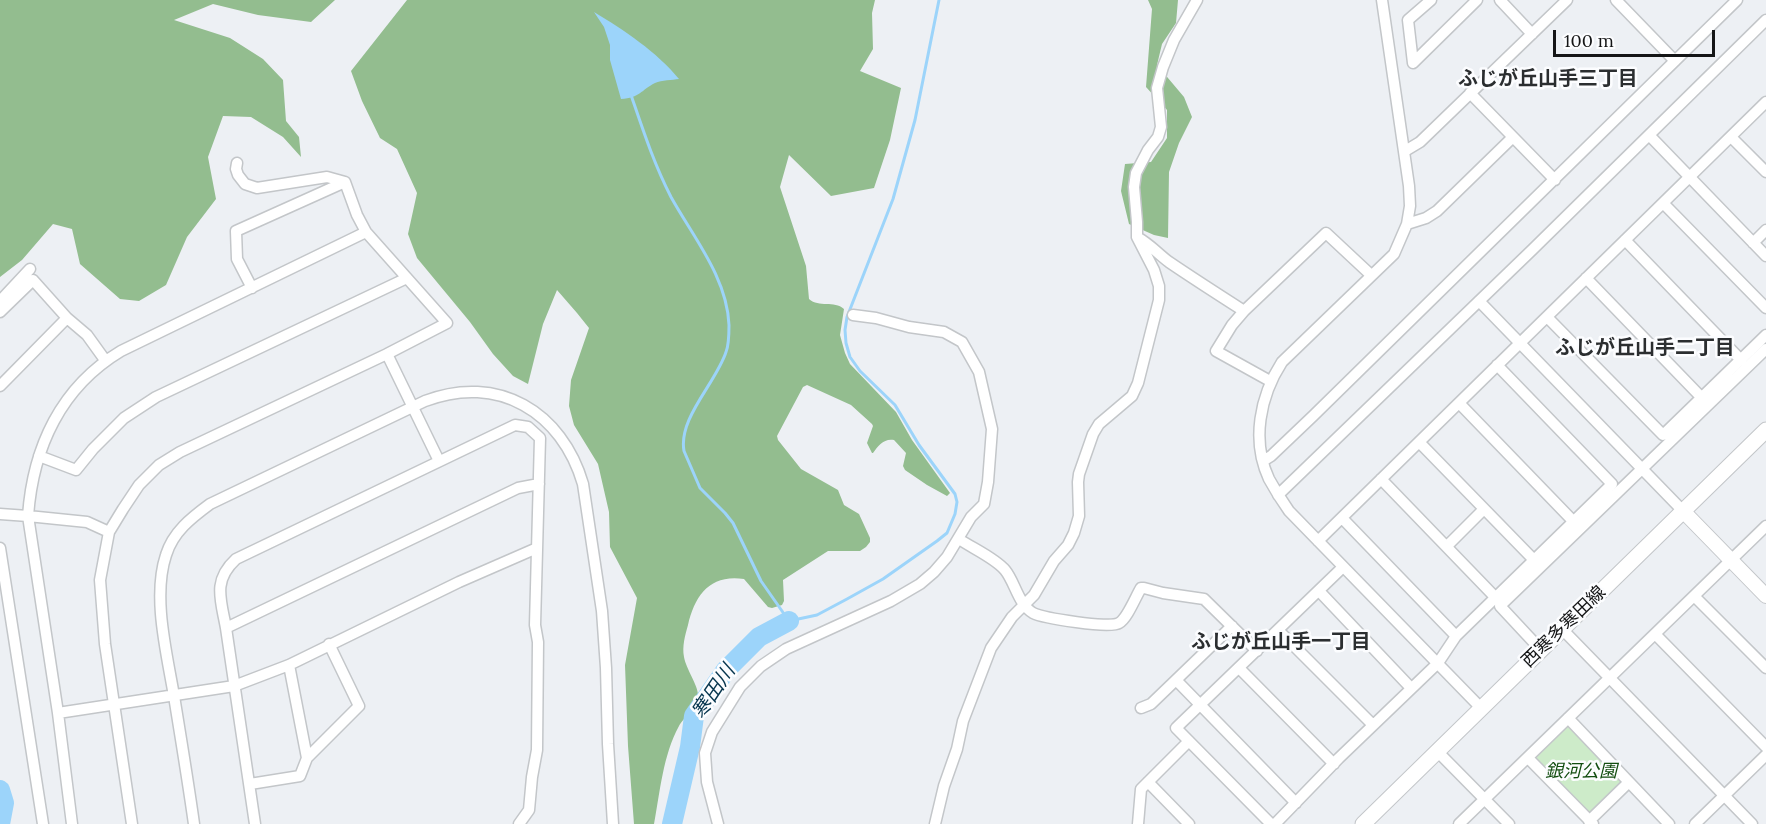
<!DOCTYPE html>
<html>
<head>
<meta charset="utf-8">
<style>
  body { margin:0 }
  #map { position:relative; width:1766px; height:824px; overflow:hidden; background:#edf0f4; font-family:Lora,serif }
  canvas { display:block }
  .scale { position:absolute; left:1553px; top:30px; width:162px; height:27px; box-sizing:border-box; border:3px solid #141516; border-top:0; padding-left:8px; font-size:18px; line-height:21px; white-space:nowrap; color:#141516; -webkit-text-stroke:4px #fcfdff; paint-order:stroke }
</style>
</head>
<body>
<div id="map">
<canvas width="1766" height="824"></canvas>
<div class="scale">100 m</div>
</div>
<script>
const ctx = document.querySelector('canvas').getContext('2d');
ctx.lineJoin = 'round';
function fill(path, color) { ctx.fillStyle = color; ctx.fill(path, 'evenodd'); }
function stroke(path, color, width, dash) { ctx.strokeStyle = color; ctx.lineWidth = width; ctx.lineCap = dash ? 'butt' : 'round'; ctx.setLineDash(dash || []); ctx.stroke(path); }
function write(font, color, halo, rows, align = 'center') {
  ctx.font = font + ' Lora,"Noto Sans JP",serif'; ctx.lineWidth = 5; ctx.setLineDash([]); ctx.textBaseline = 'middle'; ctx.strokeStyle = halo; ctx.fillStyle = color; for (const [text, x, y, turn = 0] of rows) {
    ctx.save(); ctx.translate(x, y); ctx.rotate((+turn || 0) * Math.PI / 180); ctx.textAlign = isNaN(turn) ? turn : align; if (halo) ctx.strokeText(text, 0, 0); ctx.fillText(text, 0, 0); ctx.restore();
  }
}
const green = new Path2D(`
  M1567 726H1571L1622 781V786L1593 814H1588L1537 761 1536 756Z`);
const forest = new Path2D(`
  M0 0H335L311 22 258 15 213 4 174 20 230 38 263 59 283 80 286 121 299 137 301 157 283 137 251 117 223 116 208 157 216 199 187 237 166 285 139 301 120 299 80 264 72 229 53 224 22 260 0 277Z
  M407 0H875L872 13 873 49 860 71 901 88 890 140 874 188 831 196 789 155 780 187 806 266 809 299C819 308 834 300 844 309L840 335 845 353 850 364 896 412 912 440 950 493 947 496 927 485 905 470 903 466 906 453 894 440C884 438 878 446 873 453H872L867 443 873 426 872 424 851 405 807 385 803 387 777 436 778 440 801 469 838 490 844 505 859 514 870 538V542L866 547 860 551H828L783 580 784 601 782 605 772 608 768 607 744 579C710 574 695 595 688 625 685 636 682 646 684 657 686 669 698 685 698 695 699 707 684 717 679 726 663 755 660 792 654 824H634L628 746 625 665 637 598 610 547 609 512 598 464 574 425 569 406 571 380 589 328 577 313 557 290 543 324 528 384 513 376 493 354 470 322 417 258 408 234 417 193 397 149 380 138 362 101 351 71Z
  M1148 0H1178L1176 23 1162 44 1157 65 1184 97 1192 117 1179 143 1169 172 1168 238 1154 235 1129 224 1121 191 1125 164 1151 162 1167 138V110L1146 87 1152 9Z`);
const water = new Path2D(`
  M594 12C624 30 657 52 679 79 672 80 662 80 655 83 641 90 640 98 621 99L610 60V45L604 27Z`);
const stream = new Path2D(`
  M631 95C643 130 654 164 671 197 693 237 727 277 729 325 729 333 729 345 726 352 716 383 678 418 684 451L700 488 725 513 733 523 761 581 789 621 817 615 847 599 883 579 937 541 947 533 955 514 957 502 955 494 919 445 895 405 860 371 850 357 846 343 845 330 847 317 893 199 915 120 939 0`);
const river = new Path2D(`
  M0 790 4 803 0 824
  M672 824 690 747 694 716 726 670 759 637 789 621`);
const minor = new Path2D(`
  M1382 0 1409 186 1410 206 1407 224 1394 254 1282 362C1260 396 1251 441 1269 479 1275 490 1282 501 1289 511L1481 708
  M1500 0 1532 34
  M1616 0 1675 61
  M1413 63 1477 0
  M1413 63 1408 20 1431 0
  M1470 93 1555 180
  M1649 135 1766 256
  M1731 137 1766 172
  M1405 151 1420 142 1567 0
  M237 163 236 169 238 175 245 184 257 188 327 177 345 182
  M1663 203 1766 308
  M1407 224 1426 218 1437 211 1513 137
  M1137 237C1151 245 1157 253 1169 262 1194 279 1219 295 1244 311
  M1625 240 1741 360
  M1753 243 1766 230
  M1586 278 1702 398
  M252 288 237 259 236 231 345 182 357 215 366 232
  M0 301 30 269
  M1479 301 1683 511
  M0 312 33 280 67 318
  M1547 317 1663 435 1766 335
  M1270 381 1216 351 1232 325 1244 311 1326 233 1371 275
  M0 386 67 318 87 335 105 360
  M1459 403 1574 522
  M1419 442 1534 560
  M39 456 76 470 93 449 124 418 156 397 407 278
  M1263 461 1271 456 1313 416 1737 0
  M1381 479 1496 598
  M1278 495 1532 250 1766 20
  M0 514 28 516 87 522 109 532
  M1342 518 1456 636 1612 484 1497 365
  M959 539C972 548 995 558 1005 570 1015 582 1018 604 1033 613 1043 618 1110 629 1119 623 1127 619 1136 596 1141 588H1144L1163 593 1204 599 1257 651
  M1318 541 1766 102
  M1447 546 1484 509
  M0 548 43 824
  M1319 591 1411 688
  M1694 596 1766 668
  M226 628C221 600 212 581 236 559L515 425 528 427 540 438 535 625 538 642 537 750 532 777 529 810 519 824
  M1562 629 1752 824
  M1278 630 1373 725
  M1655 634 1766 747
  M1541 650 1500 606 1766 349
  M289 665 307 758
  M1239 668 1334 764
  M1176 680 1296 803
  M1141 708 1151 704 1232 626
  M58 713 234 686 289 665 459 582 537 548
  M1568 718 1669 824
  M1437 751 1509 824
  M1528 758 1593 824
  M1148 782 1189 824
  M250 784 300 776 307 758 359 706 329 644
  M1589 821 1629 782
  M72 824 58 713 28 516C33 447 61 387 121 351L366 232 447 323 387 354 439 461
  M132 824 105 644 100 580 109 532 123 509 139 485 159 465 180 452 387 354
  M194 824C188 781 181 739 174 696 167 654 152 597 166 555 173 532 191 518 210 504L425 401C498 373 562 412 583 484L602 611 606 668 608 744 613 824
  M255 824 226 628 518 488 539 484
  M718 824 707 782 705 753 712 732 740 687 761 666 786 649 891 601 920 584 934 572 947 557 971 517 984 504 988 482 992 429 979 372 962 342 944 332 909 327 876 318 853 315
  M935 824 944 786 957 749 963 721 991 648 1012 617 1034 595 1054 561 1068 545 1074 533 1079 516 1078 482 1079 474 1093 434 1099 424 1132 396 1138 383 1159 300V286L1154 270 1137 237V222L1134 187 1136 173 1148 150 1158 137 1161 127 1157 88 1163 67 1174 40 1197 0
  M1138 824 1141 789 1189 741
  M1271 824 1176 728 1343 567
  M1275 824 1339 758 1438 663 1456 636
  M1459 824 1766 526
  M1695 824 1766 755`);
const tertiary = new Path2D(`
  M1683 511 1766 596`);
const secondary = new Path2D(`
  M1363 824 1766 430`);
const streetNames = [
  ["西寒多寒田線",1564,627,-44]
];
const parkNames = [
  ["銀河公園",1581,772]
];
const neighbourhoodNames = [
  ["ふじが丘山手三丁目",1548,79],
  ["ふじが丘山手二丁目",1645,348],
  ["ふじが丘山手一丁目",1281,642]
];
const waterNames = [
  ["寒田川",714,692,-56]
];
fill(green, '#cdebc9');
fill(forest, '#93bd8f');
fill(water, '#9cd4fa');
stroke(stream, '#9cd4fa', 3);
stroke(river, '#9cd4fa', 20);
stroke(minor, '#c3c6c9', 13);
stroke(tertiary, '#c3c6c9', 16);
stroke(secondary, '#c3c6c9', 17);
stroke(minor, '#fff', 10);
stroke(tertiary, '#fff', 14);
stroke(secondary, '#fff', 15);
write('18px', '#141516', '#fcfdff', streetNames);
write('italic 18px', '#134e11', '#fcfdff', parkNames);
write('bold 20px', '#2b2e30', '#fcfdff', neighbourhoodNames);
write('italic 20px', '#07364f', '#fcfdff', waterNames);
</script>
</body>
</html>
